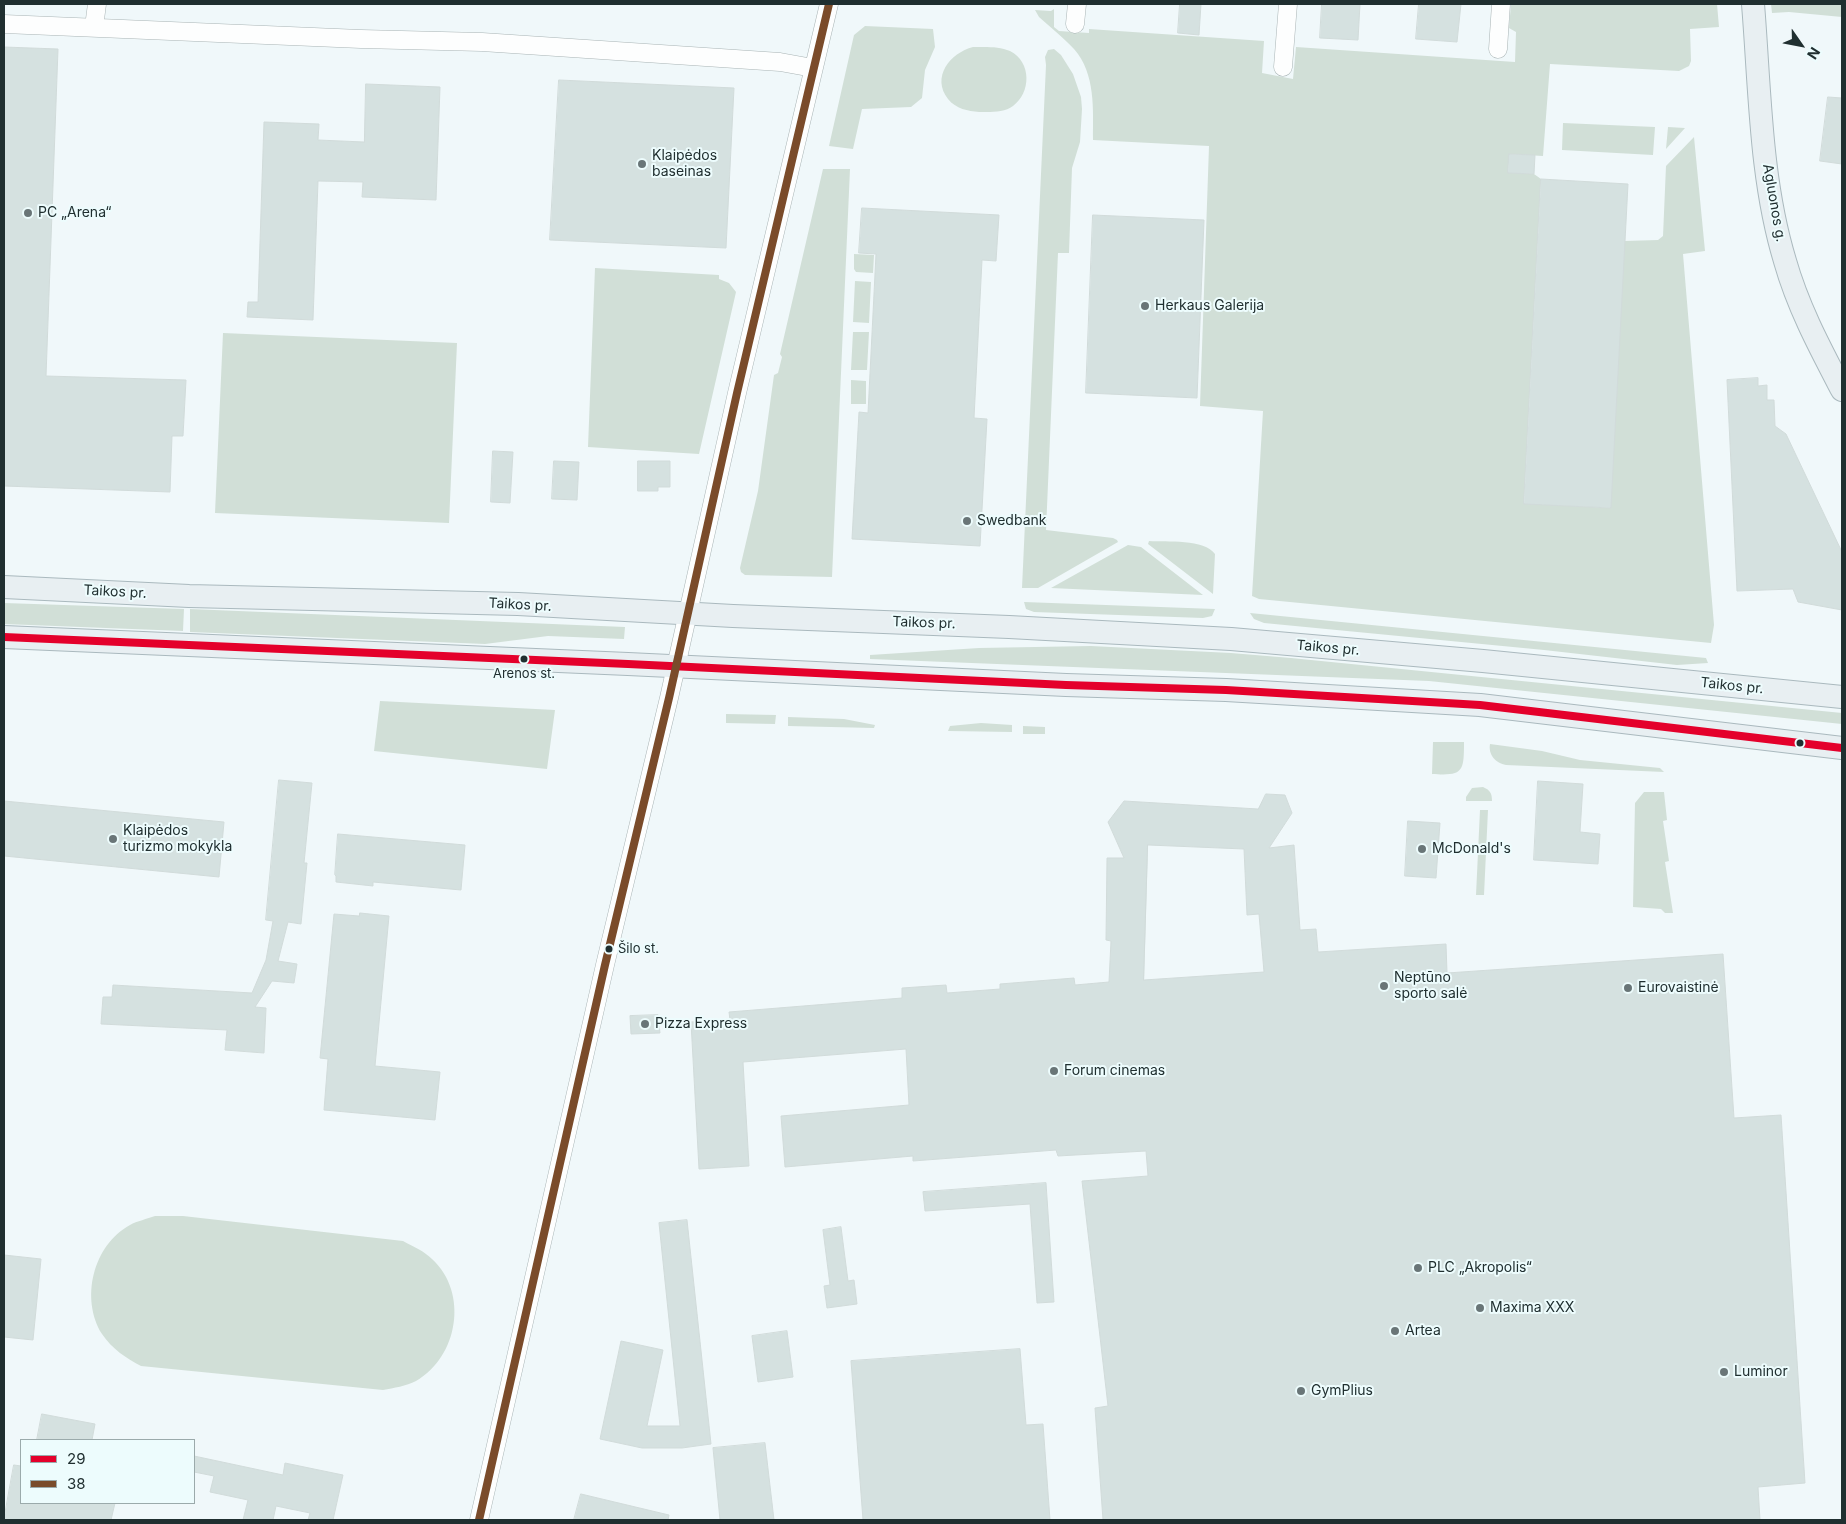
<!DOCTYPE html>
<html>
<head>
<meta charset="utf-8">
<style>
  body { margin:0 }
  #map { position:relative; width:1846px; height:1524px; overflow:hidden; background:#f0f8fa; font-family:Inter,sans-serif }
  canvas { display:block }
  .frame { position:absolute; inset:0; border:5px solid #202f30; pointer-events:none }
  .legend { position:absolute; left:20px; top:1439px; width:175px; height:65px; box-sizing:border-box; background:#edfcfd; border:1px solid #9baaab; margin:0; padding:6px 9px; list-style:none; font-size:15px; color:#202f30 }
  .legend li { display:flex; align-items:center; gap:10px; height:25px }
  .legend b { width:25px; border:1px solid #9baaab }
  .north { position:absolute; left:1776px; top:20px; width:50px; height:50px; -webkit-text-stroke:4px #edfcfd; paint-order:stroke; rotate:123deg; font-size:14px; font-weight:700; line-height:20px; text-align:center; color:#202f30 }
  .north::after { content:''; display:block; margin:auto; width:18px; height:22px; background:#202f30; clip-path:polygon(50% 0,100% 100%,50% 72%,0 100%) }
</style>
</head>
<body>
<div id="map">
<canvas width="1846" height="1524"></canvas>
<div class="frame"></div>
<ul class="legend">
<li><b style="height:6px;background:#e4002b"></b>29</li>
<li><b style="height:6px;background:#7a4b2a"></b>38</li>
</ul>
<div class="north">N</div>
</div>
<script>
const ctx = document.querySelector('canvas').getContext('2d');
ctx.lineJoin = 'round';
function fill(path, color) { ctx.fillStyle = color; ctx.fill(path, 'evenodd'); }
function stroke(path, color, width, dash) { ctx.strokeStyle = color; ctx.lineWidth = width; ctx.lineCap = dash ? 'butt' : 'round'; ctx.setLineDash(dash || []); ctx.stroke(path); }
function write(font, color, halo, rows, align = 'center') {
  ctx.font = font + ' Inter,sans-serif'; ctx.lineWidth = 4; ctx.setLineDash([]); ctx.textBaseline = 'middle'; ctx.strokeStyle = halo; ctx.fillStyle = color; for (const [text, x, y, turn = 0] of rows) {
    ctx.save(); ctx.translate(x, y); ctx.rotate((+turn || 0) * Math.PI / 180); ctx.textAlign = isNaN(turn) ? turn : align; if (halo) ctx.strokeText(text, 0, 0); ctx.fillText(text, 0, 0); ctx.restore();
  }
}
const green = new Path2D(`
  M1511 4H1717L1719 27 1690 29 1691 61 1689 66 1679 71 1550 64 1543 156 1510 154 1508 172 1534 174 1541 179 1524 503 1610 508 1624 241 1658 240 1663 236 1666 166 1694 137 1705 251 1683 254 1714 625 1711 643 1259 599 1252 596 1263 411 1200 406 1209 146 1093 140C1093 110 1096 74 1074 49 1064 38 1051 28 1039 17L1035 10 1051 11 1054 9V27L1059 31 1089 33V29L1264 41 1262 73 1293 79 1296 47 1515 62 1516 32 1509 28Z
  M1771 4H1842V17L1789 12 1772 13Z
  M865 26 933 29 935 47 925 70 922 98 911 107 862 109 853 149 829 146 854 35Z
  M973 47C985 47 999 46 1010 51 1032 62 1031 93 1013 106 1004 113 990 112 979 112 968 111 956 109 948 99 931 77 950 53 973 47Z
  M1054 49 1061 55 1073 74 1081 97 1082 109 1080 142 1072 168 1069 253H1058L1046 530 1113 538 1117 540 1118 542 1038 588H1022L1046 65 1045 57 1048 50Z
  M1563 123 1655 127 1653 155 1562 150Z
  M1668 127 1685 128 1666 149Z
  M823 169H850L832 577 745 575 741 572 740 568 758 491 774 375 778 373 782 357 780 354Z
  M854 254 874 255 873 273 856 272 854 269Z
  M595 268 719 275V279L729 283 736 292 699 454 588 447Z
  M855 281 871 282 869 323 853 322Z
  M853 332H869L867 370H851Z
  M223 333 457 343 449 523 215 513Z
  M851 380 866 381V404H851Z
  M1149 541C1166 542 1205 539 1215 554L1213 594 1148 544Z
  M1128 545 1141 547 1203 595 1051 588Z
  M1024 602 1215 609 1212 616 1203 618 1034 612 1026 609Z
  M4 603 184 609 183 631 4 624Z
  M190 609 625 627 624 639 548 636 485 644 190 632Z
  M1250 613 1706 658 1708 663 1677 665 1544 650 1264 623 1254 619Z
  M1091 646 1231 653 1291 658 1842 713V724L1429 681 870 659V655L979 648Z
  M380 701 555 710 547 769 374 751Z
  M726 714 776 715 775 724 726 723Z
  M788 717 844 719 875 725 874 728 788 726Z
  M981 723 1012 725V732L948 731 950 726Z
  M1023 726 1045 727V734H1023Z
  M1433 742H1464C1464 772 1463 776 1432 774Z
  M1490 744 1542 751 1580 760 1660 768 1664 772 1506 765C1496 763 1488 755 1490 744Z
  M1483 787C1490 790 1492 793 1492 801H1466V797L1472 788Z
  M1644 792H1664L1667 820 1663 821 1669 861 1665 862 1673 913H1665L1661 909 1633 907 1635 803Z
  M1480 810H1488L1484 895H1476Z
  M155 1216H183L403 1241C414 1247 424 1251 432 1259 469 1293 458 1357 416 1381 406 1386 394 1388 383 1390L141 1366C126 1358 112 1349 102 1334 80 1299 93 1245 130 1225 137 1221 147 1219 155 1216Z`);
const building = new Path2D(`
  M1180 4H1201L1199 35 1178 33Z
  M1322 4H1360L1358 40 1320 38Z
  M1419 4H1461L1457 42 1416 39Z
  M4 47 58 49 46 376 186 380 183 436H172L170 492 4 486Z
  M559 80 734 88 726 248 550 240Z
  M366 84 440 87 436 200 362 197 363 182 318 181 313 320 247 317 248 302H258L264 122 319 124 318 140 364 142Z
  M1828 97 1842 98V164L1820 161Z
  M1509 154 1535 155 1534 174 1508 173Z
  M1541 179 1628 184 1611 508 1524 504Z
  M862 208 999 215 996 261 982 260 974 418 987 419 980 546 852 539 859 412 868 413 876 254 859 253Z
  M1093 215 1204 220 1197 398 1086 393Z
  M1758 378V386L1767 385V400H1774L1775 426 1786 434 1842 552V610L1798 602 1793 589 1737 591 1727 380Z
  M493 451 513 452 510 503 491 502Z
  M554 461 579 462 577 500 552 499Z
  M638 461H670V487H658V491H638Z
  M279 780 312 783 304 863H307L301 924 288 922 278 961 297 964 294 983 272 981 255 1007 266 1008 264 1053 225 1050 227 1030 101 1024 103 997H112L113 985 252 993 266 960 273 921 266 920Z
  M1538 781 1583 784 1580 832 1600 834 1598 864 1534 860Z
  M1266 794 1285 795 1292 813 1269 848 1294 845 1300 930 1316 929 1318 952 1446 944 1447 973 1723 954 1734 1118 1781 1115 1805 1483 1758 1487 1760 1520H1103L1095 1408 1108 1406 1082 1181 1148 1176 1146 1151 1058 1156 1056 1150 913 1161V1156L785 1167 781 1116 909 1105 906 1049 743 1062 749 1166 699 1169 691 1022 730 1020 729 1012 902 998V988L946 985 947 993 1000 989V984L1074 978 1075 985 1109 982 1111 941 1106 940 1107 858H1124L1108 822 1124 801 1258 809ZM1148 845 1244 849 1247 915 1259 914 1264 972 1144 980Z
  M4 801 224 822 219 877 4 856Z
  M1408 821 1440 823 1436 878 1405 876Z
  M338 834 465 845 461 890 373 882V886L336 882V876L335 875Z
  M360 913 389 916 375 1066 440 1072 435 1120 324 1110 328 1059 320 1058 334 914 359 916Z
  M658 1015 660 1033 631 1034 630 1016Z
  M1046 1183 1054 1302 1037 1303 1030 1204 925 1211 923 1192Z
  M687 1220 711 1444 682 1448H642L600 1439 621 1341 663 1350 647 1426H680L659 1223Z
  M841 1227 848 1281 854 1280 857 1304 827 1308 824 1286 830 1285 823 1230Z
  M4 1255 41 1259 33 1340 4 1337Z
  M787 1331 793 1377 758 1382 752 1336Z
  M1020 1349 1026 1425 1043 1424 1050 1520H863L851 1361Z
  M42 1414 95 1424 92 1440H37Z
  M765 1443 774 1520H720L713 1448Z
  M194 1456 283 1475 285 1463 343 1475 333 1520H308L310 1513 276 1506 273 1520H243L248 1500 210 1492 214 1476 194 1472Z
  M14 1465 21 1466V1503H115L111 1520H4Z
  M581 1494 669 1515 668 1520H574Z`);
const minor = new Path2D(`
  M4 24 361 39 482 42 780 62 813 68
  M1075 24 1077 4
  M94 27 97 4
  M1498 49 1501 4
  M1283 67 1288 4
  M479 1520 605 965 669 698 737 393 829 4`);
const major = new Path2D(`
  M1753 4C1760 89 1760 179 1785 261 1798 307 1820 348 1842 390
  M4 587 189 596 518 604 733 616 1009 627 1231 639 1483 661 1842 697
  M4 637 628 664 1066 685 1226 690 1480 705 1842 748`);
const bus1 = new Path2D(`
  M4 637 628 664 1066 685 1226 690 1480 705 1842 748`);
const bus2 = new Path2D(`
  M479 1520 605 965 669 698 737 393 829 4`);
const markers = [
  [642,164,5,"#697577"],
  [28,213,5,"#697577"],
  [1145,306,5,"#697577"],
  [967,521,5,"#697577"],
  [524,659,4.5,"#202f30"],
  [1800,743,4.5,"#202f30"],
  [113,839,5,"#697577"],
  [1422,849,5,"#697577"],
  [609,949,4.5,"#202f30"],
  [1384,986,5,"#697577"],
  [1628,988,5,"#697577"],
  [645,1024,5,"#697577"],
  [1054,1071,5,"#697577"],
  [1418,1268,5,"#697577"],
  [1480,1308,5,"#697577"],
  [1395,1331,5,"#697577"],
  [1724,1372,5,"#697577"],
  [1301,1391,5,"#697577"]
];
const busNames = [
  ["Arenos st.",524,674],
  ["Šilo st.",618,949,"left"]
];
const poiNames = [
  ["Klaipėdos",652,156],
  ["baseinas",652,172],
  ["PC „Arena“",38,213],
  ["Herkaus Galerija",1155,306],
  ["Swedbank",977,521],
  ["Klaipėdos",123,831],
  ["turizmo mokykla",123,847],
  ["McDonald's",1432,849],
  ["Neptūno",1394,978],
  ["sporto salė",1394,994],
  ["Eurovaistinė",1638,988],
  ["Pizza Express",655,1024],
  ["Forum cinemas",1064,1071],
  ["PLC „Akropolis“",1428,1268],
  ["Maxima XXX",1490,1308],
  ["Artea",1405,1331],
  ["Luminor",1734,1372],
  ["GymPlius",1311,1391]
];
const streetNames = [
  ["Agluonos g.",1774,203,80],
  ["Taikos pr.",115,592,3],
  ["Taikos pr.",520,605,3],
  ["Taikos pr.",924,623,2],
  ["Taikos pr.",1328,648,5],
  ["Taikos pr.",1732,686,6]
];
fill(green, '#d1dfd7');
fill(building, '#d5e1e0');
stroke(building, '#d1dbda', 1);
stroke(minor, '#a9b4b5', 19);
stroke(major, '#aab9be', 24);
stroke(minor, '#fdfefe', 18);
stroke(major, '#e8eff2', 22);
stroke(bus1, '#e4002b', 8);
stroke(bus2, '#7a4b2a', 8);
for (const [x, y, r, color] of markers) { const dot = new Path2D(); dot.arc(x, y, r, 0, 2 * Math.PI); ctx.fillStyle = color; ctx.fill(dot); stroke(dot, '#edfcfd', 2); }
write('13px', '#202f30', '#edfcfd', busNames);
write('14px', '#202f30', '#edfcfd', poiNames, 'left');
write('14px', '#202f30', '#edfcfd', streetNames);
</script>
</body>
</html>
